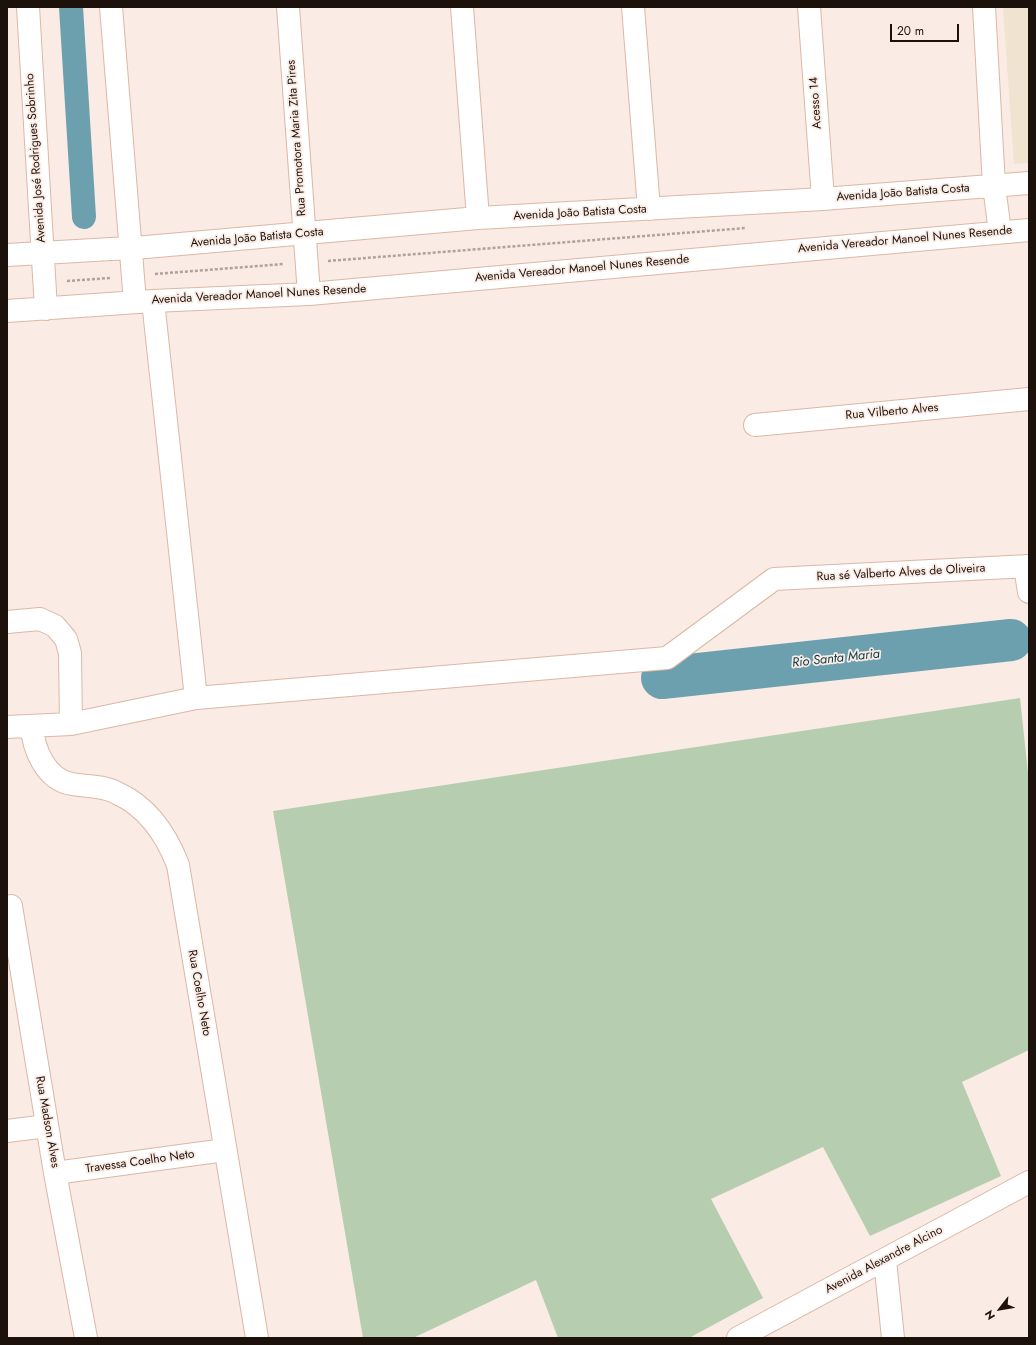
<!DOCTYPE html>
<html>
<head>
<meta charset="utf-8">
<style>
  body { margin:0 }
  #map { position:relative; width:1036px; height:1345px; overflow:hidden; background:#faebe4; font-family:Jost,sans-serif }
  canvas { display:block }
  .frame { position:absolute; inset:0; border:8px solid #1d110b; pointer-events:none }
  .north { position:absolute; left:980px; top:1289px; width:40px; height:40px; -webkit-text-stroke:3px #faebe4; paint-order:stroke; rotate:239deg; font-size:11px; font-weight:700; line-height:16px; text-align:center; color:#1d110b }
  .north::after { content:''; display:block; margin:auto; width:14px; height:18px; background:#1d110b; clip-path:polygon(50% 0,100% 100%,50% 72%,0 100%) }
  .scale { position:absolute; left:890px; top:24px; width:69px; height:18px; box-sizing:border-box; border:2px solid #1d110b; border-top:0; padding-left:5px; font-size:12px; line-height:14px; white-space:nowrap; color:#1d110b; -webkit-text-stroke:3px #faebe4; paint-order:stroke }
</style>
</head>
<body>
<div id="map">
<canvas width="1036" height="1345"></canvas>
<div class="frame"></div>
<div class="north">N</div>
<div class="scale">20 m</div>
</div>
<script>
const ctx = document.querySelector('canvas').getContext('2d');
ctx.lineJoin = 'round';
function fill(path, color) { ctx.fillStyle = color; ctx.fill(path, 'evenodd'); }
function stroke(path, color, width, dash) { ctx.strokeStyle = color; ctx.lineWidth = width; ctx.lineCap = dash ? 'butt' : 'round'; ctx.setLineDash(dash || []); ctx.stroke(path); }
function write(font, color, halo, rows, align = 'center') {
  ctx.font = font + ' Jost,sans-serif'; ctx.lineWidth = 3.5; ctx.setLineDash([]); ctx.textBaseline = 'middle'; ctx.strokeStyle = halo; ctx.fillStyle = color; for (const [text, x, y, turn = 0] of rows) {
    ctx.save(); ctx.translate(x, y); ctx.rotate((+turn || 0) * Math.PI / 180); ctx.textAlign = isNaN(turn) ? turn : align; if (halo) ctx.strokeText(text, 0, 0); ctx.fillText(text, 0, 0); ctx.restore();
  }
}
const medical = new Path2D(`
  M1003 7H1029V163L1014 164Z`);
const green = new Path2D(`
  M1020 698 1029 782V1050L962 1082 1001 1176 870 1236 823 1147 711 1199 763 1298 689 1338H558L536 1280 413 1338H363L273 811Z`);
const canal = new Path2D(`
  M71 7 84 217`);
const river = new Path2D(`
  M662 678 1011 640`);
const path = new Path2D(`
  M328 261 746 228
  M155 274 284 264
  M67 281 110 278`);
const minor = new Path2D(`
  M28 7 46 309
  M111 7 135 302
  M288 7 309 294
  M462 7 478 218
  M633 7 649 209
  M809 7 823 199
  M984 7 994 186 1000 232
  M7 255 146 247 478 218 823 199 1029 183
  M153 301 196 698
  M7 311 153 301 309 294 1029 230
  M755 425 1029 399
  M1025 566 1029 592
  M7 622 40 619 55 626 66 639 70 653 71 724
  M32 726C33 749 46 780 72 784 88 787 102 785 117 793 148 807 166 834 178 865L257 1338
  M7 727 71 724 196 698 667 658 774 579 1029 566
  M11 906 55 1173 86 1338
  M7 1131 47 1126
  M55 1173 225 1150
  M885 1260 893 1338
  M738 1338 1029 1182`);
const streetNames = [
  ["Acesso 14",816,103,-94],
  ["Rua Promotora Maria Zita Pires",297,138,-94],
  ["Avenida José Rodrigues Sobrinho",36,158,-94],
  ["Avenida João Batista Costa",903,193,-4],
  ["Avenida João Batista Costa",580,213,-3],
  ["Avenida João Batista Costa",257,238,-5],
  ["Avenida Vereador Manoel Nunes Resende",905,240,-5],
  ["Avenida Vereador Manoel Nunes Resende",582,269,-5],
  ["Avenida Vereador Manoel Nunes Resende",259,295,-3],
  ["Rua Vilberto Alves",892,412,-5],
  ["Rua sé Valberto Alves de Oliveira",901,573,-3],
  ["Rua Coelho Neto",199,993,80],
  ["Rua Madson Alves",47,1122,80],
  ["Travessa Coelho Neto",140,1162,-8],
  ["Avenida Alexandre Alcino",884,1260,-28]
];
const waterNames = [
  ["Rio Santa Maria",836,659,-6]
];
fill(medical, '#f0e3cf');
fill(green, '#b6ceaf');
stroke(canal, '#6da0ae', 24);
stroke(river, '#6da0ae', 42);
stroke(minor, '#dbb8a6', 24);
stroke(path, '#b0a29c', 2.5, [3, 2]);
stroke(minor, '#fff', 22);
write('12px', '#1d110b', '#faebe4', streetNames);
write('italic 13px', '#0a3a46', '#faebe4', waterNames);
</script>
</body>
</html>
